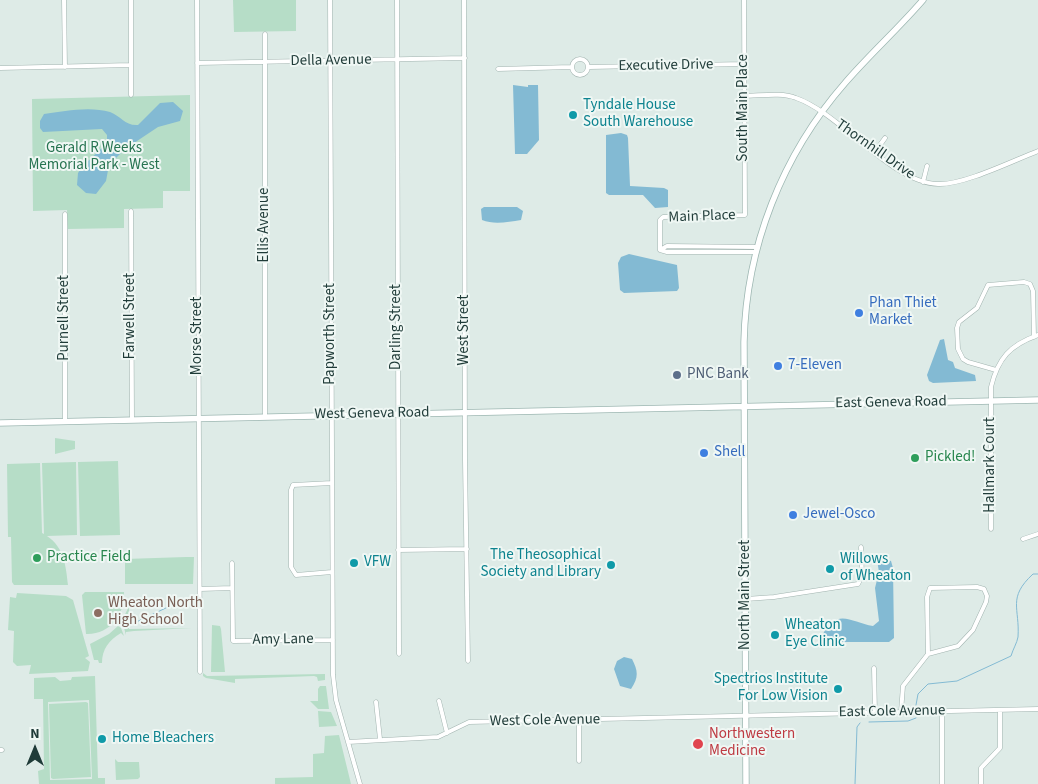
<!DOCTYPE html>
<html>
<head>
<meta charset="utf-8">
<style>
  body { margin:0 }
  #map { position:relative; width:1038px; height:784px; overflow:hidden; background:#deebe7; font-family:"Source Sans 3",sans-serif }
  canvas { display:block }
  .north { position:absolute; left:10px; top:724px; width:50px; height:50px; -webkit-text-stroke:4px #eff7f4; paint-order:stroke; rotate:0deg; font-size:14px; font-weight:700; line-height:20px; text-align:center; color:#1f3b38 }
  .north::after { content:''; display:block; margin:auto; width:18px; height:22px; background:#1f3b38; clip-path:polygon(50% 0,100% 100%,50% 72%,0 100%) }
</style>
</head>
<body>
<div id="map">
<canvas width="1038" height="784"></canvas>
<div class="north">N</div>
</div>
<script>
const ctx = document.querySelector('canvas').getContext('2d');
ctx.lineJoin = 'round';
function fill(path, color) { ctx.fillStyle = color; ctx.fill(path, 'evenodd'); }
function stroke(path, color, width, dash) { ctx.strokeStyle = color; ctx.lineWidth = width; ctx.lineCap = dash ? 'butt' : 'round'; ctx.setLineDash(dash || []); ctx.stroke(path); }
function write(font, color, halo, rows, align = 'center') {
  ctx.font = font + ' "Source Sans 3",sans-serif'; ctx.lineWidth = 4; ctx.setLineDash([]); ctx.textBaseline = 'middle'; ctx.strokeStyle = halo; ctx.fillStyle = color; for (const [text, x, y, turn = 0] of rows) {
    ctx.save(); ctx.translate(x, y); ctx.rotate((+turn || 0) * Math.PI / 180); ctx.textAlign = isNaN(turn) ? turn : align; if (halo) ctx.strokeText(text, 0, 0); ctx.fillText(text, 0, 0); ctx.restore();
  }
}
const green = new Path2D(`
  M233 0H296V31L234 32Z
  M190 95V191H163V208L124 209V228L68 229 67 210 33 211 32 99Z
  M55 438 75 441V449L55 454Z
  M118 461 120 535 80 536 78 462Z
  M76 462 77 535 47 536C64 547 66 566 68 585H14L12 582 11 537H8L7 464 40 463 42 533 44 534 42 463Z
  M186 557H194L193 584H125V559Z
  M85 592H124C125 614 110 635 86 634L82 595Z
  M17 593 66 596 73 600 89 656 85 658 90 662 88 671 29 674 31 665 17 666 13 662 14 631 8 630 10 597 16 598Z
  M129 606V629L192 628 134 631 126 632V635L122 621Z
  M212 625 220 626 221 629 225 672H211Z
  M118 626 121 628 124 636 121 633C109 640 102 649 102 663H99L98 660H94L90 644 109 634Z
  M203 673 207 676 325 674V680L318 681 317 677 314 676 235 679V683L206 678 203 676Z
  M95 676 98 778H105V784H39L38 771 44 769 43 699H34V678L55 677 60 681 71 680 72 677ZM89 700 92 779 50 780 48 702Z
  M320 686H326L329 709H318L310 701H318V689Z
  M86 702 88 703 91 777 53 779 51 778 49 704Z
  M318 711 331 712 337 726 319 727Z
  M339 735 351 784H275V778L313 777V754L324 753 325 736Z
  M115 759 118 762H139L140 777 138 779 116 780Z`);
const water = new Path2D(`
  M513 85 528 87V85H538L539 140 527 154H515Z
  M173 102 183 111 180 121 158 127 125 149 109 165 106 181 96 194 86 193 77 185 78 173 83 166 107 143V135L102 129 43 132 40 128V121L44 114C64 111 90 106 110 112 121 116 125 126 138 125L160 103Z
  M621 133 627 135 628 138 630 186 664 188 668 190V207L655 208 643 195H609L606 193V135Z
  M484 207H517L523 211 521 220C508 222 494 225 482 220L481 209Z
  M629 254 677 265 679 288 677 291 624 293 620 290 618 263 621 257Z
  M944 339 948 360 953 362 955 368 975 375 976 381 933 383 929 381 927 375 940 340Z
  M879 557 891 561 893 568 894 638 889 642H828L823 634C837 607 852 623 873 626L879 621 875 588 879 572 877 560Z
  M624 657 632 659C638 671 639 677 631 689L620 686 614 669 617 661Z`);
const stream = new Path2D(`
  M132 624 185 599
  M916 705 918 694 928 684 957 681 1011 656C1013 649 1017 643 1018 637 1020 608 1007 598 1033 574H1038
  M869 722 908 721 916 718
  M855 784 857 727 860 723`);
const street = new Path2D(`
  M64 0 65 67
  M131 0V95
  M197 0 200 672
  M330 0 333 675 336 700 360 784
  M397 0 399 654
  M464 0 465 460 468 661
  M572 67a8 8 0 1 1 16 0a8 8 0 1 1-16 0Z
  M197 63 465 58
  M589 67 744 64
  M0 68 131 65
  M498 69 571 67
  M743 96C760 96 781 92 796 98 840 113 891 183 938 184 964 185 1012 161 1038 151
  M875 152 885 138
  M923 182 927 166
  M131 211 132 420
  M65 214V422
  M660 250V220L663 217 745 215 744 0
  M660 250 667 246 757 247
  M660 250 667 252H756
  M996 370 968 362 963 359 958 349 957 328 959 322 977 308 988 285 1024 282 1030 284 1033 291 1034 337
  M265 417V34
  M332 483 293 485 291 490V567L296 575 332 572
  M991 529V387C998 358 1010 345 1038 335
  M1023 539 1038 534
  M398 550 467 549
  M232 563 233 641 333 640
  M200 589 232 588
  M746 599 774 597 858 584 862 576 861 547
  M874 668 875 713
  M439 701 447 733
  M376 702 380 739
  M942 711V784
  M901 712 903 686 928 654 927 597 930 588 977 587 984 589 987 596 986 602 973 630 958 646 928 654
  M348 742 438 737 469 722 1038 709
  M0 750H2
  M579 761V720
  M981 784V768L1000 748V710`);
const secondary = new Path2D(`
  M0 423 1038 400
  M746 784 744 342C746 247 782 155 845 83 870 54 898 29 923 0`);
const markers = [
  [573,115,5,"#0f9aa8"],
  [859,313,5,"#3f7fe0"],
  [778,366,5,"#3f7fe0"],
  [677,375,5,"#5c6f8a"],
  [704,453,5,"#3f7fe0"],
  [915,458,5,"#2e9e5b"],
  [793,515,5,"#3f7fe0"],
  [37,558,5,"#2e9e5b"],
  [354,563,5,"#0f9aa8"],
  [611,565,5,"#0f9aa8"],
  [830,569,5,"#0f9aa8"],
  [98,613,5,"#8d6e63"],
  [775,635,5,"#0f9aa8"],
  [838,689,5,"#0f9aa8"],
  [102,739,5,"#0f9aa8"],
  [698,744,6,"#e0444e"]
];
const streetNames = [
  ["Della Avenue",331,61,-1],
  ["Executive Drive",666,66,-1],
  ["South Main Place",744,108,-90],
  ["Thornhill Drive",875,150,35],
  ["Main Place",702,217,-2],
  ["Ellis Avenue",265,225,-90],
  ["Farwell Street",131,316,-90],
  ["Purnell Street",65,318,-90],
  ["Darling Street",397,327,-90],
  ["West Street",465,330,-90],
  ["Papworth Street",331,334,-90],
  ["Morse Street",198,336,-90],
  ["East Geneva Road",891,403,-1],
  ["West Geneva Road",372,414,-1],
  ["Hallmark Court",991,465,-90],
  ["North Main Street",746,595,-90],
  ["Amy Lane",283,640,-1],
  ["East Cole Avenue",892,712,-1],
  ["West Cole Avenue",545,721,-1]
];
const cultureNames = [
  ["Tyndale House",583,106],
  ["South Warehouse",583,123],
  ["The Theosophical",601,556,"right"],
  ["Society and Library",601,573,"right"],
  ["Willows",840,560],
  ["of Wheaton",840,577],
  ["VFW",364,563],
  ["Wheaton",785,626],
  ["Eye Clinic",785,643],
  ["Spectrios Institute",828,680,"right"],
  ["For Low Vision",828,697,"right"],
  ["Home Bleachers",112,739]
];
const parkNames = [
  ["Gerald R Weeks",94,149],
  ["Memorial Park - West",94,166]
];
const shopNames = [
  ["Phan Thiet",869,304],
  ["Market",869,321],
  ["7-Eleven",788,366],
  ["Shell",714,453],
  ["Jewel-Osco",803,515]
];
const serviceNames = [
  ["PNC Bank",687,375]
];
const leisureNames = [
  ["Pickled!",925,458],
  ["Practice Field",47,558]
];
const educationNames = [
  ["Wheaton North",108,604],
  ["High School",108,621]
];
const healthNames = [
  ["Northwestern",709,735],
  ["Medicine",709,752]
];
fill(green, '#b6ddc7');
fill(water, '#83bad3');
stroke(stream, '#83bad3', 1);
stroke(street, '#a1b3af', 5);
stroke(secondary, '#9db7b2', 7);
stroke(street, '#fff', 4);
stroke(secondary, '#fff', 5.5);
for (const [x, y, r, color] of markers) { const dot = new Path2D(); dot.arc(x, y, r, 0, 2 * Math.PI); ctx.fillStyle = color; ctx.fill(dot); stroke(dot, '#eff7f4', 2); }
write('15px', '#1f3b38', '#eff7f4', streetNames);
write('15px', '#0d838f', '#eff7f4', cultureNames, 'left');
write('15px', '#277451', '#eff7f4', parkNames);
write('15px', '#366cbe', '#eff7f4', shopNames, 'left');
write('15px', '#4e5e75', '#eff7f4', serviceNames, 'left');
write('15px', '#27864d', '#eff7f4', leisureNames, 'left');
write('15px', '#785e54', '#eff7f4', educationNames, 'left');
write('15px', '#be3a42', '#eff7f4', healthNames, 'left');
</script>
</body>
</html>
